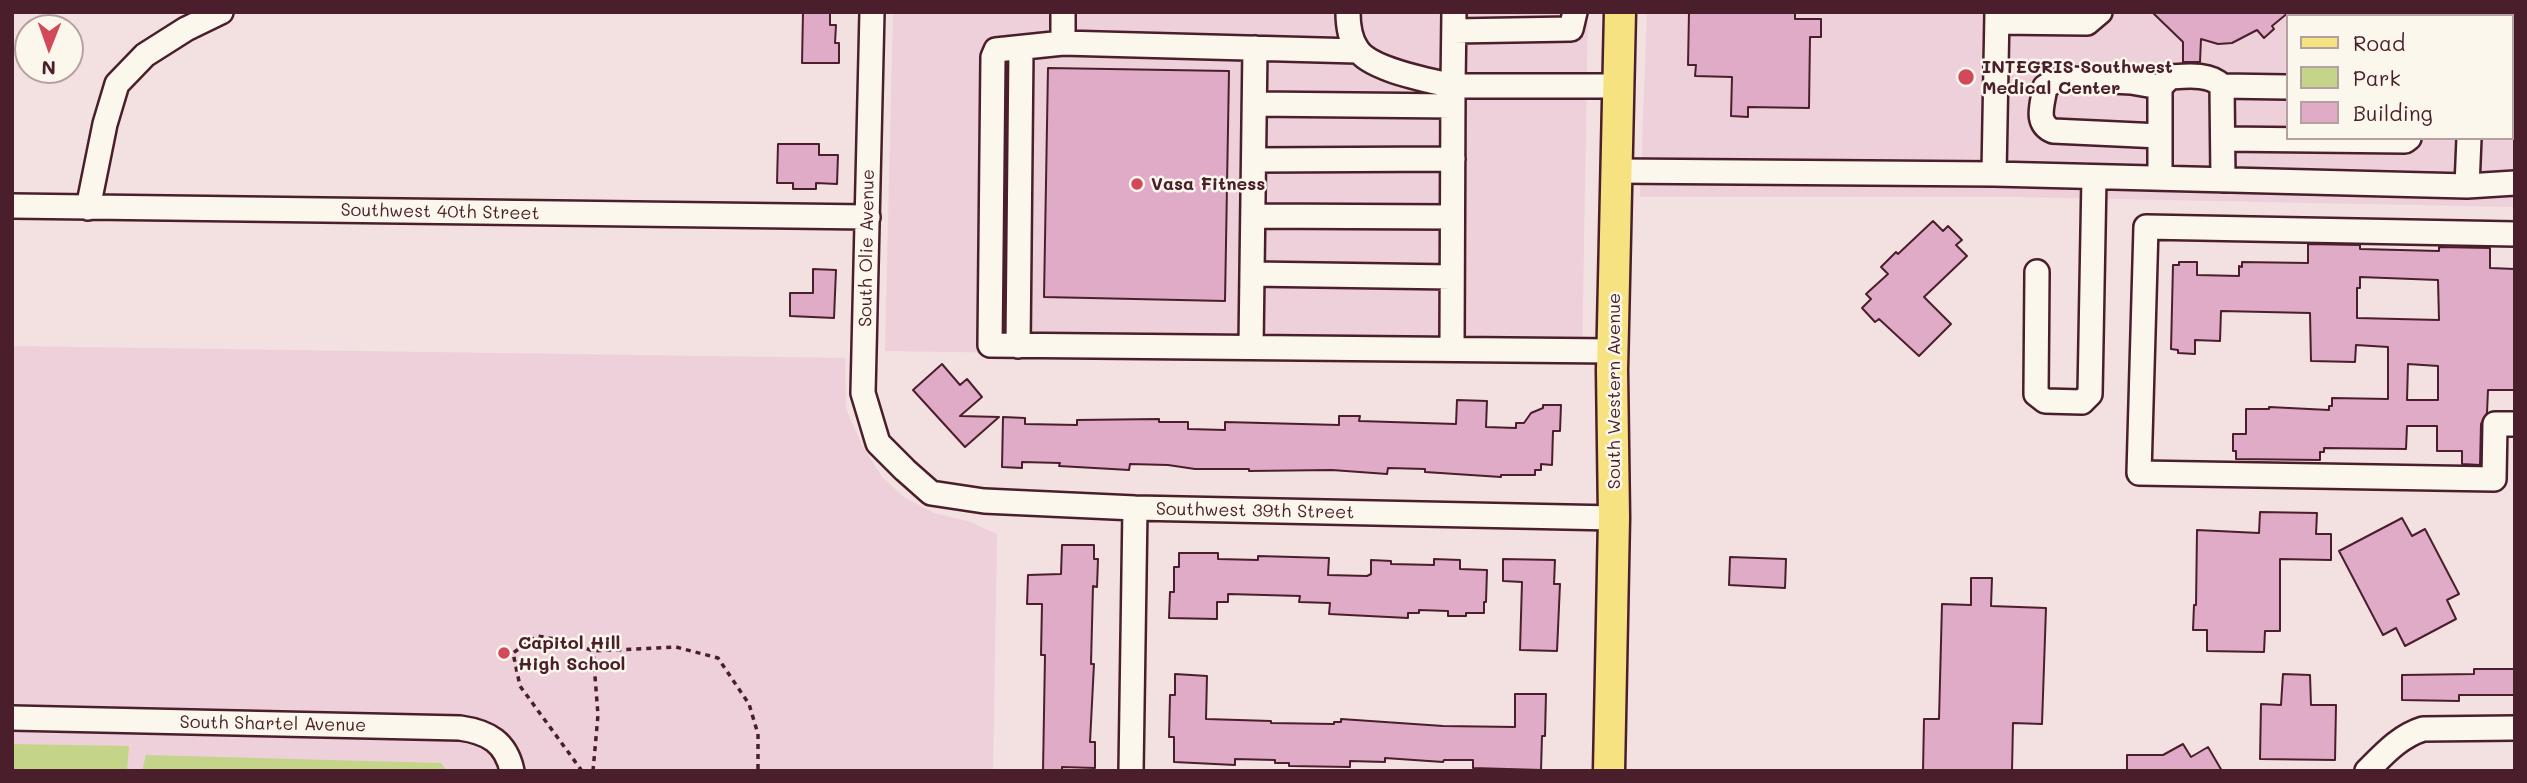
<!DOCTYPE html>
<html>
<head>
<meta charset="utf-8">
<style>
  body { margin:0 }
  #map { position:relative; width:2527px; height:783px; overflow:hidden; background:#f3e0e1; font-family:Mali,sans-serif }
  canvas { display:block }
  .frame { position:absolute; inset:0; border:14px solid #4a1f2b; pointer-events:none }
  .legend { position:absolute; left:2286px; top:14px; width:228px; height:126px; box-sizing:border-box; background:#fbf7ec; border:2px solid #b4a19f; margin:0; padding:9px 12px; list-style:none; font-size:21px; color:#4a1f2b }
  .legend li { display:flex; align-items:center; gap:14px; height:35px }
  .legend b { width:35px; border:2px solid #b4a19f }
  .north { position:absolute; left:14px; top:14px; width:70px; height:70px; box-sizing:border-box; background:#fbf7ec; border:2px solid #b4a19f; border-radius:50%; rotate:181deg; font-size:19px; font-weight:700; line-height:28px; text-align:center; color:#4a1f2b }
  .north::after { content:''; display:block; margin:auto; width:24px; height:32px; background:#d1495b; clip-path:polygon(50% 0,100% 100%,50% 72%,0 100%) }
</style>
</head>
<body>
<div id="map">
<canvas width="2527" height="783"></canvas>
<div class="frame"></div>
<ul class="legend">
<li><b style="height:9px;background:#f7e281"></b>Road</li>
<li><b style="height:19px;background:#c4d589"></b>Park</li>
<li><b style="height:19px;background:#dfabc7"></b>Building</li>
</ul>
<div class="north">N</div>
</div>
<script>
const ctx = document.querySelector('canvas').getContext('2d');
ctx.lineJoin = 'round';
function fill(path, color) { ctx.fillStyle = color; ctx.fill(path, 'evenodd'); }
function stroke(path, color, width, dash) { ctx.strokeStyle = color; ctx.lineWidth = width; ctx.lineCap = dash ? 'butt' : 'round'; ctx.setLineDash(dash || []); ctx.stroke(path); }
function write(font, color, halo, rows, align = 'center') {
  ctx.font = font + ' Mali,sans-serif'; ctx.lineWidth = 5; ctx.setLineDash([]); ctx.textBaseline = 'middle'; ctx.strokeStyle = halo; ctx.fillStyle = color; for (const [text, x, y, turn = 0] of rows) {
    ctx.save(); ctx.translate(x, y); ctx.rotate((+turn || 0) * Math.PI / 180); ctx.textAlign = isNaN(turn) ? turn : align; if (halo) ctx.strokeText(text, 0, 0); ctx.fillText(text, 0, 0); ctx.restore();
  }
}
const built = new Path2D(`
  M893 12H1588L1582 359 1550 361 885 351Z
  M1647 12H2515V207L2015 197H1640ZM2287 16H2511V138H2287Z
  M12 346 845 358 846 409 863 447 882 477 904 497 934 513 970 522 997 534 993 771H12Z`);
const green = new Path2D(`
  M12 744 129 746 127 771H12Z
  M146 755 441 763 447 771H142Z`);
const building = new Path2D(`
  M803 12H830V25H836L835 43H839V63H802Z
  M1689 12H1795V19H1821V37H1810L1809 108 1748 107V117L1731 116 1732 77 1695 76 1696 65H1688Z
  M2152 12H2289L2272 26 2274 29 2264 38 2257 30 2232 43 2218 44 2201 39 2200 62H2183V42Z
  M1048 68 1229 71 1225 301 1044 297Z
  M778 144H819V155H838L837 184 816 183V189H793V183H777Z
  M1933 221 1943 231 1948 226 1962 240 1956 245 1967 256 1924 297 1951 324 1919 356 1879 319 1875 322 1862 308 1871 299 1866 294 1888 274 1881 267 1896 252 1898 254Z
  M2308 244 2360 245V249L2439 251V247L2490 248V268L2515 269V390H2488L2487 413 2481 424 2480 465 2462 464V451H2437V426H2407L2406 449 2324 448V452H2320V460L2236 459V451H2233V434H2246V409H2269V407L2329 410V406H2332V398L2388 399V347L2356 345 2355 362 2311 361 2310 313 2221 311 2220 341 2195 340V354L2178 353V350L2171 349 2173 265H2179V262H2197V275L2239 276V266L2242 267V262L2308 263ZM2360 277 2438 280 2439 320 2357 318V288H2360ZM2408 364 2438 366V400H2407Z
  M813 269 836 270 834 318 790 316V293H813Z
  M942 364 960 385 967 379 982 397 960 416 999 417 965 447 913 390Z
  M1457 400 1487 401 1486 427 1516 428V423H1524L1531 413 1543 408V405H1561L1560 431H1553L1552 465 1541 464V470H1535V475H1501V477L1425 472V469L1388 468 1387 474 1332 470 1249 471V469H1195L1168 465 1130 464 1129 470 1112 469 1059 466 1060 463 1022 462V468L1002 467 1003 417 1025 418V424L1077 425V420L1159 419V422H1188V429L1225 430V422L1339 425V416H1360L1359 421 1456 424Z
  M2260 512 2317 513 2316 534H2331V560L2280 559V631H2265L2264 652 2207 651V630H2193L2194 605H2196L2197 530 2259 533Z
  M2402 518 2412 536 2425 529 2459 594 2447 600 2456 619 2405 646 2396 628 2383 635 2339 551Z
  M1062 545H1094V559H1098L1097 587 1093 586 1091 664H1094L1090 742H1095V768L1062 767V771H1043L1045 655H1041L1042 604H1027L1028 575 1061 574Z
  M1179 553H1218V559L1258 560V556L1329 558 1328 575 1367 576 1371 574V560L1391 561V564L1434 565V559L1460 560V569L1487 570 1486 602H1484V613H1466V616H1448V611L1419 610V613H1408V618L1329 614 1330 603 1299 602 1300 596 1228 594V602H1217V619L1169 618 1170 592H1174V567H1179Z
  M1730 557 1786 559 1785 588 1729 585Z
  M1503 559 1555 560 1554 584H1560L1557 651 1520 650 1522 582 1503 581Z
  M1971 578H1992L1991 606 2046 608 2042 724 2013 723 2012 771H1923L1924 719H1939L1942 604 1971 605Z
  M2474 669H2515V695H2459V701L2402 700V675L2474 674Z
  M1175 674 1207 676 1206 719 1271 721V723L1334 724V722H1341V719L1443 726 1515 727V694H1546L1545 736H1542L1541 770 1473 768V760H1444L1443 762 1385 758V762L1350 761V767L1289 766V763H1275V760L1235 759V765L1174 762V737H1169L1170 695H1175Z
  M2283 674 2310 675 2311 705H2336L2335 760 2260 759 2261 704 2281 705Z
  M2183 744 2191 757 2208 747 2222 771H2127V755H2163Z`);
const path = new Path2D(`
  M582 771 520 686 513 653 537 636 568 641 593 651 676 647 718 658 749 704 758 734V771
  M593 771 598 715 593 651`);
const minor = new Path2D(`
  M872 12 863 393 878 443 905 470 931 493 984 501 1135 508 1614 518
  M1063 12V43L996 50 993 57 990 345 1613 351
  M1348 12C1348 24 1350 39 1357 49 1370 70 1429 80 1453 86L1452 349
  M1454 12 1453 86H1619
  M2355 16V12
  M2474 16V12
  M1997 22 2087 23 2100 12
  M1454 31 1571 29 1575 12
  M1063 43 1357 51
  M2222 86 2287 87
  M1255 104 1453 106
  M2160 136 2053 131C2034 123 2043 104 2045 87L2056 80 2072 79 2131 82 2160 87
  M2224 139 2405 141 2409 138
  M1254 160 1453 159
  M1616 171 1994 174 1997 12
  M1994 174 2467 186 2515 183
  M2160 178V87L2170 77C2186 76 2210 73 2222 86L2223 180
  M2467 186 2469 138
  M12 206 868 217
  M88 208 105 124 117 84 145 55 186 29 221 12
  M1253 216 1452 217
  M2515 234 2146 227 2139 473 2494 479 2495 424H2515
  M2037 272 2036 394 2045 401 2082 402 2090 394 2094 177
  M1252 274 1452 277
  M1018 346 1021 49
  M1251 346 1255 48
  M12 718 460 728C488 732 506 742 512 771
  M1131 771 1135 508
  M2367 771C2384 754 2400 736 2423 729L2515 728`);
const major = new Path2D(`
  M1609 771 1614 518 1612 370 1620 12`);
const markers = [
  [1966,77,9,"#d1495b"],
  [1137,184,7,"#d1495b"],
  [504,653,7,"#d1495b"]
];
const poiNames = [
  ["INTEGRIS Southwest",1982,67],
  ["Medical Center",1982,88],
  ["Vasa Fitness",1151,184],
  ["Capitol Hill",518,643],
  ["High School",518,664]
];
const streetNames = [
  ["Southwest 40th Street",440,212,1],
  ["South Olie Avenue",867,248,-89],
  ["South Western Avenue",1614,391,-90],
  ["Southwest 39th Street",1255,511,1],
  ["South Shartel Avenue",273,724,1]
];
fill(built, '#edd0d9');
fill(green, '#c4d589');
fill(building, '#dfabc7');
stroke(building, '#4a1f2b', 2);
stroke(minor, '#4a1f2b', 28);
stroke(major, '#4a1f2b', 35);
stroke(path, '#4a1f2b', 3.5, [5, 5]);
stroke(minor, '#fbf7ec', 23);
stroke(major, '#f7e281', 30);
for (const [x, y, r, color] of markers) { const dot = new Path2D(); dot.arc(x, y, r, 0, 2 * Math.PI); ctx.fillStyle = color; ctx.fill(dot); stroke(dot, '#fbf7ec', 2.5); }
write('bold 18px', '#4a1f2b', '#fbf7ec', poiNames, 'left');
write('18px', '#4a1f2b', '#fbf7ec', streetNames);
</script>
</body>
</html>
